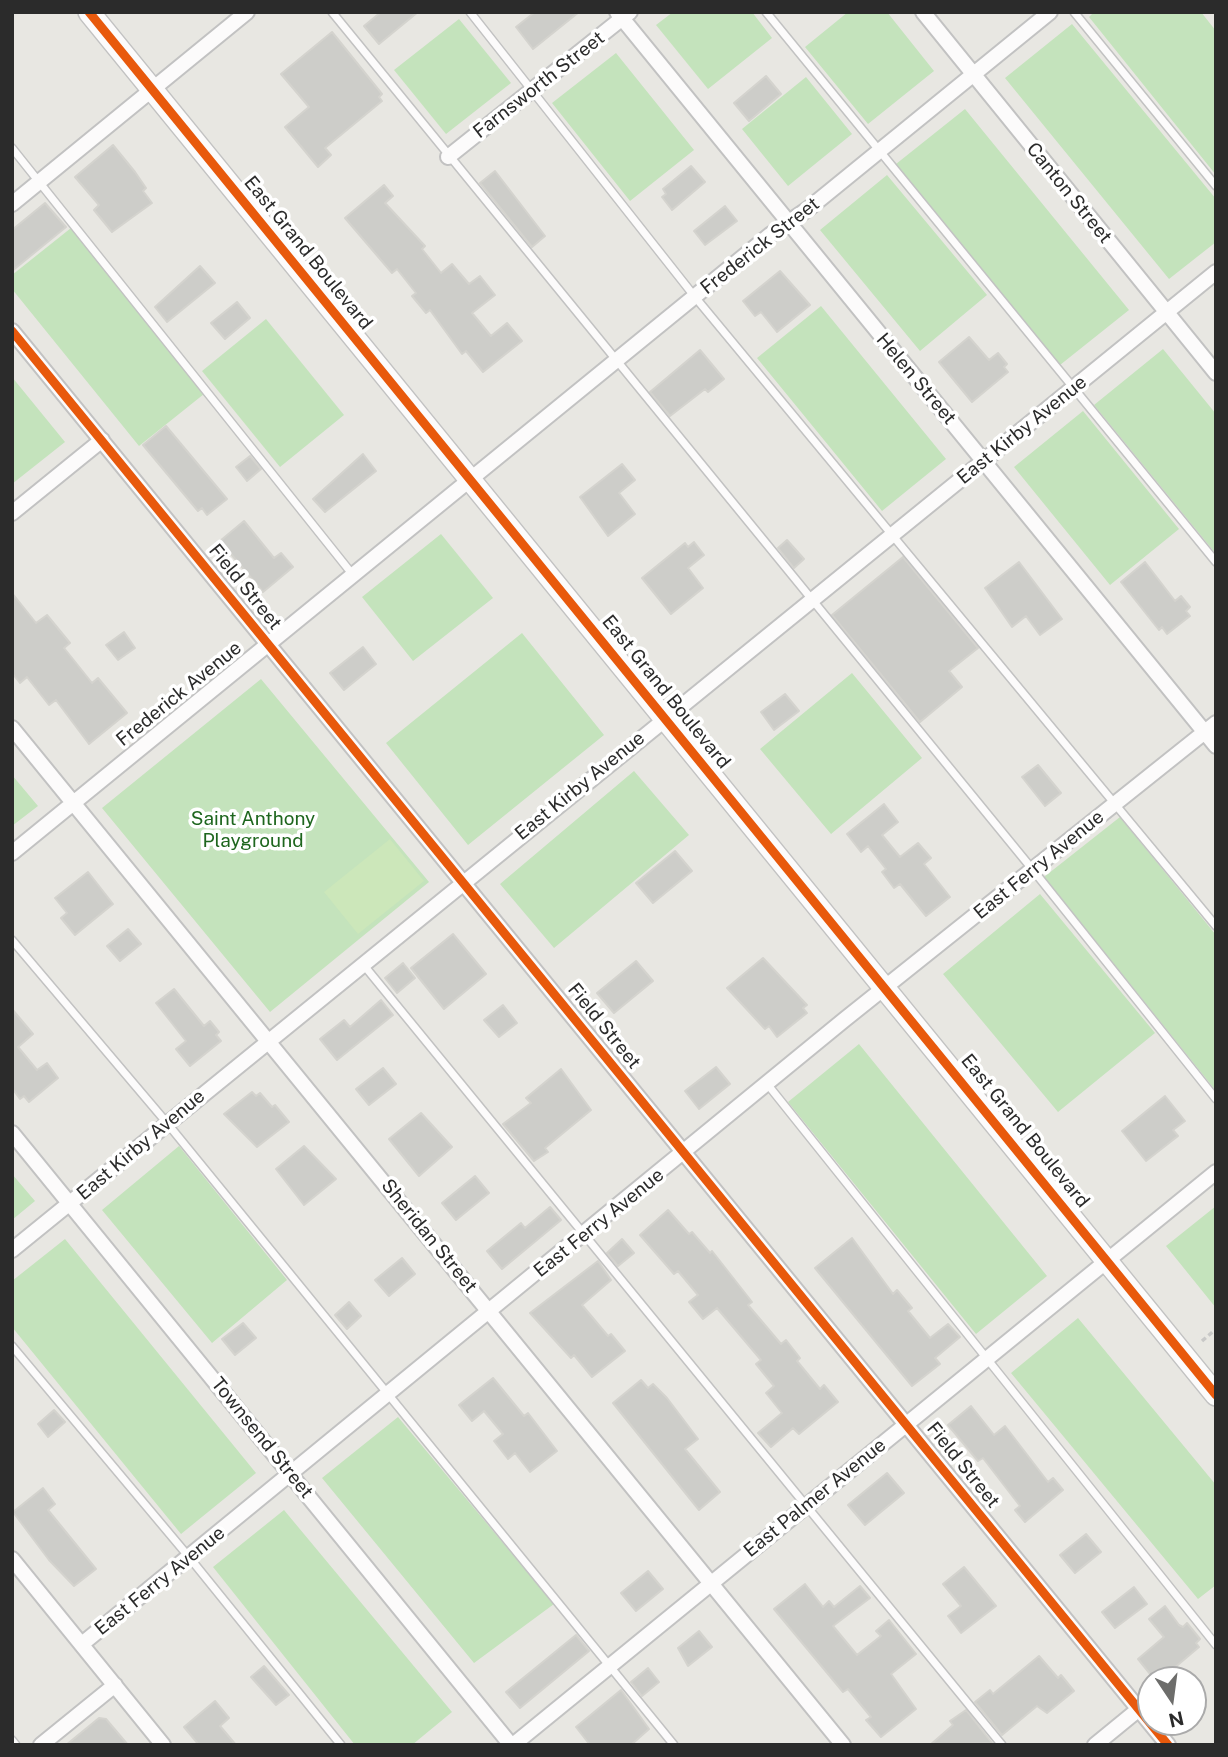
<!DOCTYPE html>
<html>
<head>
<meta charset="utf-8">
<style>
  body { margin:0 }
  #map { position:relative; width:1228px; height:1757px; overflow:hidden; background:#e8e7e2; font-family:"Public Sans",sans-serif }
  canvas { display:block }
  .frame { position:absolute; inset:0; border:14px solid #2b2b2b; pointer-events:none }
  .north { position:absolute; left:1137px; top:1666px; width:70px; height:70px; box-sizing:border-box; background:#fff; border:2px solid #aaa; border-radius:50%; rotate:167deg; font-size:19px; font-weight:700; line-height:28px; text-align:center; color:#2b2b2b }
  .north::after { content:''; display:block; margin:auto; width:24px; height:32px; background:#6d6d6b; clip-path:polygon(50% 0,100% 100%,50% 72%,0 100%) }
</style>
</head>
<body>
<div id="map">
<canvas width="1228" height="1757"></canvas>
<div class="frame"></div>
<div class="north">N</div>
</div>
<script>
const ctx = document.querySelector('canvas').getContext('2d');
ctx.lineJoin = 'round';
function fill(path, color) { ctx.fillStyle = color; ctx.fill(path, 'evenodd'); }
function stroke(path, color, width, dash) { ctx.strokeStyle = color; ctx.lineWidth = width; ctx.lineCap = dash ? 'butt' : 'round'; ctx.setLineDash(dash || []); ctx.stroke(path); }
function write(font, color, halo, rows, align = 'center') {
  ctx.font = font + ' "Public Sans",sans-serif'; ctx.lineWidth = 7; ctx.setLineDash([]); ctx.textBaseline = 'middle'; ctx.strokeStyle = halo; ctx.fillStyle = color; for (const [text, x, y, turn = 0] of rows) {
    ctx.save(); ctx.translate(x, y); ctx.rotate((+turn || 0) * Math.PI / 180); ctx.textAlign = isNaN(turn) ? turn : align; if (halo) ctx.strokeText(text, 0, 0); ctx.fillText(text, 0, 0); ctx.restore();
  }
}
const green = new Path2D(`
  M673 12H752L772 38 708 89 656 25Z
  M848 12H887L934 71 868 124 805 47Z
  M1094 12H1201L1216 31V175L1089 17Z
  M459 19 511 83 446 134 394 70Z
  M1072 24 1216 199V242L1169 279 1005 78Z
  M616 53 694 150 630 201 552 103Z
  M806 77 852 134 788 186 742 129Z
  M965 109 1129 310 1060 365 896 164Z
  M887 175 987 295 920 351 820 230Z
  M71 228 204 394 139 446 12 289V275Z
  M821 306 946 459 882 511 757 358Z
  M266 319 344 415 280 467 202 371Z
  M1163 349 1216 414V554L1094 405Z
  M12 377 65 442 12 484Z
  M1083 411 1179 529 1110 585 1014 467Z
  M441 534 493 598 413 661 362 597Z
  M522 633 604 735 468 845 386 743Z
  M852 673 922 758 831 834 760 749Z
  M261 679 429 882 270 1012 102 808Z
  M634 771 689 835 554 948 500 884Z
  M12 775 38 806 12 826Z
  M1120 817 1216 935V1091L1044 877Z
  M1040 894 1155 1033 1058 1112 943 974Z
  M859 1044 1047 1276 976 1334 788 1102Z
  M179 1146 287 1280 212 1343 102 1210Z
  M12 1174 35 1201 12 1220Z
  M1216 1206V1308L1166 1246Z
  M65 1239 256 1473 181 1534 12 1327V1281Z
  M1078 1318 1216 1485V1585L1198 1599 1011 1373Z
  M398 1417 554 1604 474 1663 322 1478Z
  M284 1510 452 1712 412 1745H355L213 1567Z`);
const pitch = new Path2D(`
  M390 839 424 881 358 934 324 892Z`);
const building = new Path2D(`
  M381 12H418L379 44 364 26Z
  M535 12H579L533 49 516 27Z
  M332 32 382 94 379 97 382 101 325 148 331 155 318 167 285 127 309 107 281 74Z
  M766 76 781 94 749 121 734 103Z
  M113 145 135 172 146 188 143 191 152 203 112 232 94 210 99 205 75 177Z
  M691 166 705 182 672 210 662 197 666 194 663 189Z
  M495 171 545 236 532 247 480 183Z
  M384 185 393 196 385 203 425 246 422 249 441 273 452 264 469 284 480 276 495 295 472 313 491 336 507 323 522 341 483 372 466 351 462 354 430 310 426 313 412 296 416 293 397 269 392 273 345 218Z
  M45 203 66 227 12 271V230Z
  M725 206 737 221 705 245 694 231Z
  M200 266 215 283 167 322 155 307Z
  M780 271 810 305 777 332 761 312 755 316 743 301Z
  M237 302 250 318 225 339 211 323Z
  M969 337 989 360 998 353 1007 364 1004 367 1008 372 972 402 939 362Z
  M700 350 724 379 708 392 705 389 670 416 650 392Z
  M166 426 227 499 207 515 202 508 198 511 143 445Z
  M363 454 376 471 325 512 313 499Z
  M250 456 261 469 247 481 236 467Z
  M622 464 635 480 619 493 635 514 608 536 580 497Z
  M244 521 274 558 281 553 293 567 263 592 220 541Z
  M787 540 804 559 794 568 778 548Z
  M694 542 704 555 688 568 703 588 671 614 642 578 685 543 688 547Z
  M903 557 978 648 949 671 962 687 920 722 832 615Z
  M1019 562 1062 619 1040 635 1026 616 1012 627 985 588Z
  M1145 562 1175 601 1181 596 1190 607 1186 611 1190 616 1167 634 1162 627 1159 630 1121 582Z
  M12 593 36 623 47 615 70 643 64 648 92 683 98 678 127 713 89 744 56 700 49 705 27 677 20 683 12 673Z
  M124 632 135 648 118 660 106 645Z
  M363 647 376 664 344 690 330 673Z
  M785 694 799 711 774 730 761 712Z
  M1038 765 1061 793 1045 806 1022 777Z
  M884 804 898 822 882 835 900 857 918 843 931 858 924 864 950 897 926 916 900 884 894 888 882 872 886 869 868 846 861 852 847 834Z
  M675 851 692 871 653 903 636 883Z
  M88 872 113 904 75 935 61 918 67 913 55 898Z
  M128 929 141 944 120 961 107 946Z
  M453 934 486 974 444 1009 411 968Z
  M763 958 807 1005 803 1008 807 1013 777 1037 769 1026 765 1029 727 988Z
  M636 961 653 981 614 1013 597 993Z
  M403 963 415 978 397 993 385 978Z
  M174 989 204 1026 210 1021 219 1032 216 1035 221 1041 190 1066 176 1049 186 1041 156 1003Z
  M381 1000 393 1015 337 1060 320 1039 344 1020 350 1027Z
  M503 1005 517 1023 499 1037 484 1020Z
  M12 1009 33 1034 18 1047 37 1070 47 1063 58 1078 29 1102 24 1096 20 1099 12 1088Z
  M716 1067 730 1084 699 1109 685 1091Z
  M383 1068 396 1084 369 1105 356 1089Z
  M561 1069 591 1110 545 1148 548 1152 534 1161 503 1124 531 1103 526 1098Z
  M252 1092 256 1096 260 1093 272 1107 275 1105 289 1122 257 1147 224 1114Z
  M1165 1096 1185 1121 1173 1130 1178 1136 1146 1161 1122 1131Z
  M421 1113 452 1147 419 1176 389 1139Z
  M304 1146 336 1179 304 1205 276 1169Z
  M475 1176 489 1193 456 1220 442 1203Z
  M550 1207 561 1220 502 1269 487 1251 521 1223 525 1228Z
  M668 1210 689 1234 692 1232 710 1253 712 1251 752 1302 748 1305 781 1344 786 1340 800 1358 797 1361 820 1389 824 1385 838 1402 799 1434 793 1428 771 1447 758 1433 782 1413 766 1393 774 1386 756 1364 761 1360 717 1308 703 1319 689 1302 698 1295 678 1271 674 1274 640 1235Z
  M852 1238 893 1294 897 1290 912 1308 908 1311 930 1338 948 1324 960 1337 935 1358 940 1364 912 1386 815 1268Z
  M622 1239 634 1253 618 1266 607 1253Z
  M402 1258 415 1274 389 1296 375 1280Z
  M598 1261 611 1280 582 1305 608 1336 611 1334 625 1351 592 1377 574 1355 571 1358 530 1313Z
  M349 1302 361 1316 347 1329 335 1315Z
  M243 1323 256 1338 235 1355 222 1339Z
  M493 1378 524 1416 528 1413 557 1451 530 1472 515 1453 508 1459 494 1441 503 1434 484 1411 472 1421 459 1405Z
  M641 1380 648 1388 653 1384 667 1398 698 1439 685 1449 720 1492 699 1510 613 1403Z
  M971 1406 994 1435 1005 1426 1048 1482 1053 1478 1063 1490 1025 1522 1015 1510 1020 1506 983 1458 978 1461 948 1425Z
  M54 1410 65 1422 48 1437 38 1424Z
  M887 1473 904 1493 865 1525 848 1505Z
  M43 1488 55 1504 48 1510 96 1569 74 1586 49 1560 13 1512Z
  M1086 1534 1101 1552 1075 1573 1060 1555Z
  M964 1567 996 1606 961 1633 948 1616 961 1606 943 1584Z
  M648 1571 663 1589 636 1611 621 1593Z
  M805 1584 823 1607 829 1601 834 1607 860 1586 870 1598 833 1626 857 1655 881 1636 876 1631 889 1620 916 1654 891 1674 916 1709 881 1737 866 1720 871 1717 848 1689 843 1692 774 1609Z
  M1134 1587 1147 1604 1115 1628 1102 1612Z
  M1165 1606 1179 1625 1183 1627 1187 1623 1200 1639 1196 1643 1199 1647 1160 1680H1155L1138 1659 1164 1637 1149 1619Z
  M699 1631 712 1647 688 1666 678 1648Z
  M576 1635 589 1651 520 1708 506 1692Z
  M1039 1656 1058 1678 1061 1675 1074 1691 1047 1713 1037 1706 1002 1735 975 1702 990 1690 993 1694Z
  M264 1666 289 1695 276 1705 251 1677Z
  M648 1668 659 1682 642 1696 631 1682Z
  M621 1690 649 1729 631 1745H590L576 1727Z
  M215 1701 229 1718 220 1726 236 1745H199L184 1727Z
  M966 1710 992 1743 930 1745 953 1725 950 1721Z
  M99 1718 106 1719 128 1745H66Z`);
const path = new Path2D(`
  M1202 1341 1216 1329`);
const service = new Path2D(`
  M332 12 1033 870 1216 1099
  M470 12 695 297 1216 926
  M766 12 1216 562
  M1074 12 1216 186
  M12 148 353 575
  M12 940 167 1123 674 1745
  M362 963 1002 1745
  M768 1085 1216 1645
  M12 1346 189 1557 341 1745
  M12 1740 16 1745`);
const minor = new Path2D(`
  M617 12 1216 746
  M923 12 1216 373
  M448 157 630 12
  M12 204 247 12
  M12 331 1168 1745
  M12 513 102 440
  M12 728 843 1745
  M12 853 770 235 808 209 1050 12
  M12 1133 511 1745
  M12 1250 1216 272
  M12 1559 163 1745
  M82 1644 844 1020 1216 723
  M41 1745 115 1685
  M513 1745 1216 1172
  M1095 1745 1139 1709`);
const secondary = new Path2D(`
  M89 12 1216 1395`);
const cycleway = new Path2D(`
  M89 12 1216 1395
  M12 331 1168 1745`);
const streetNames = [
  ["Farnsworth Street",539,85,-38],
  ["Canton Street",1069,193,51],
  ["Frederick Street",760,246,-38],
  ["East Grand Boulevard",308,253,51],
  ["Helen Street",916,379,50],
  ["East Kirby Avenue",1022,430,-39],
  ["Field Street",245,587,51],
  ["East Grand Boulevard",666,692,51],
  ["Frederick Avenue",179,694,-39],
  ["East Kirby Avenue",580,786,-39],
  ["East Ferry Avenue",1039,865,-39],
  ["Field Street",604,1026,51],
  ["East Grand Boulevard",1025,1131,51],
  ["East Kirby Avenue",141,1145,-40],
  ["East Ferry Avenue",599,1223,-39],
  ["Sheridan Street",429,1236,51],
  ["Townsend Street",262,1438,51],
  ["Field Street",963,1465,51],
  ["East Palmer Avenue",815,1498,-39],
  ["East Ferry Avenue",160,1581,-39]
];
const parkNames = [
  ["Saint Anthony",253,819],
  ["Playground",253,841]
];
fill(green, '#c4e3bc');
fill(pitch, '#cce7ba');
fill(building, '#cdcdc9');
stroke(building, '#d4d3ce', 2);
stroke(service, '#c2c2c2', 10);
stroke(minor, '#c2c2c2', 18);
stroke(secondary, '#c2c2c2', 24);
stroke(path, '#c8c8c7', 3.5, [5, 3.5]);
stroke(service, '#fcfbfb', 7);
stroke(minor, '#fcfbfb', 14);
stroke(secondary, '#fcfbfb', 21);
stroke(cycleway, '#e8590c', 9);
write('19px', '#2b2b2b', '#fff', streetNames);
write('19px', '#1e661e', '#fff', parkNames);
</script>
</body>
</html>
